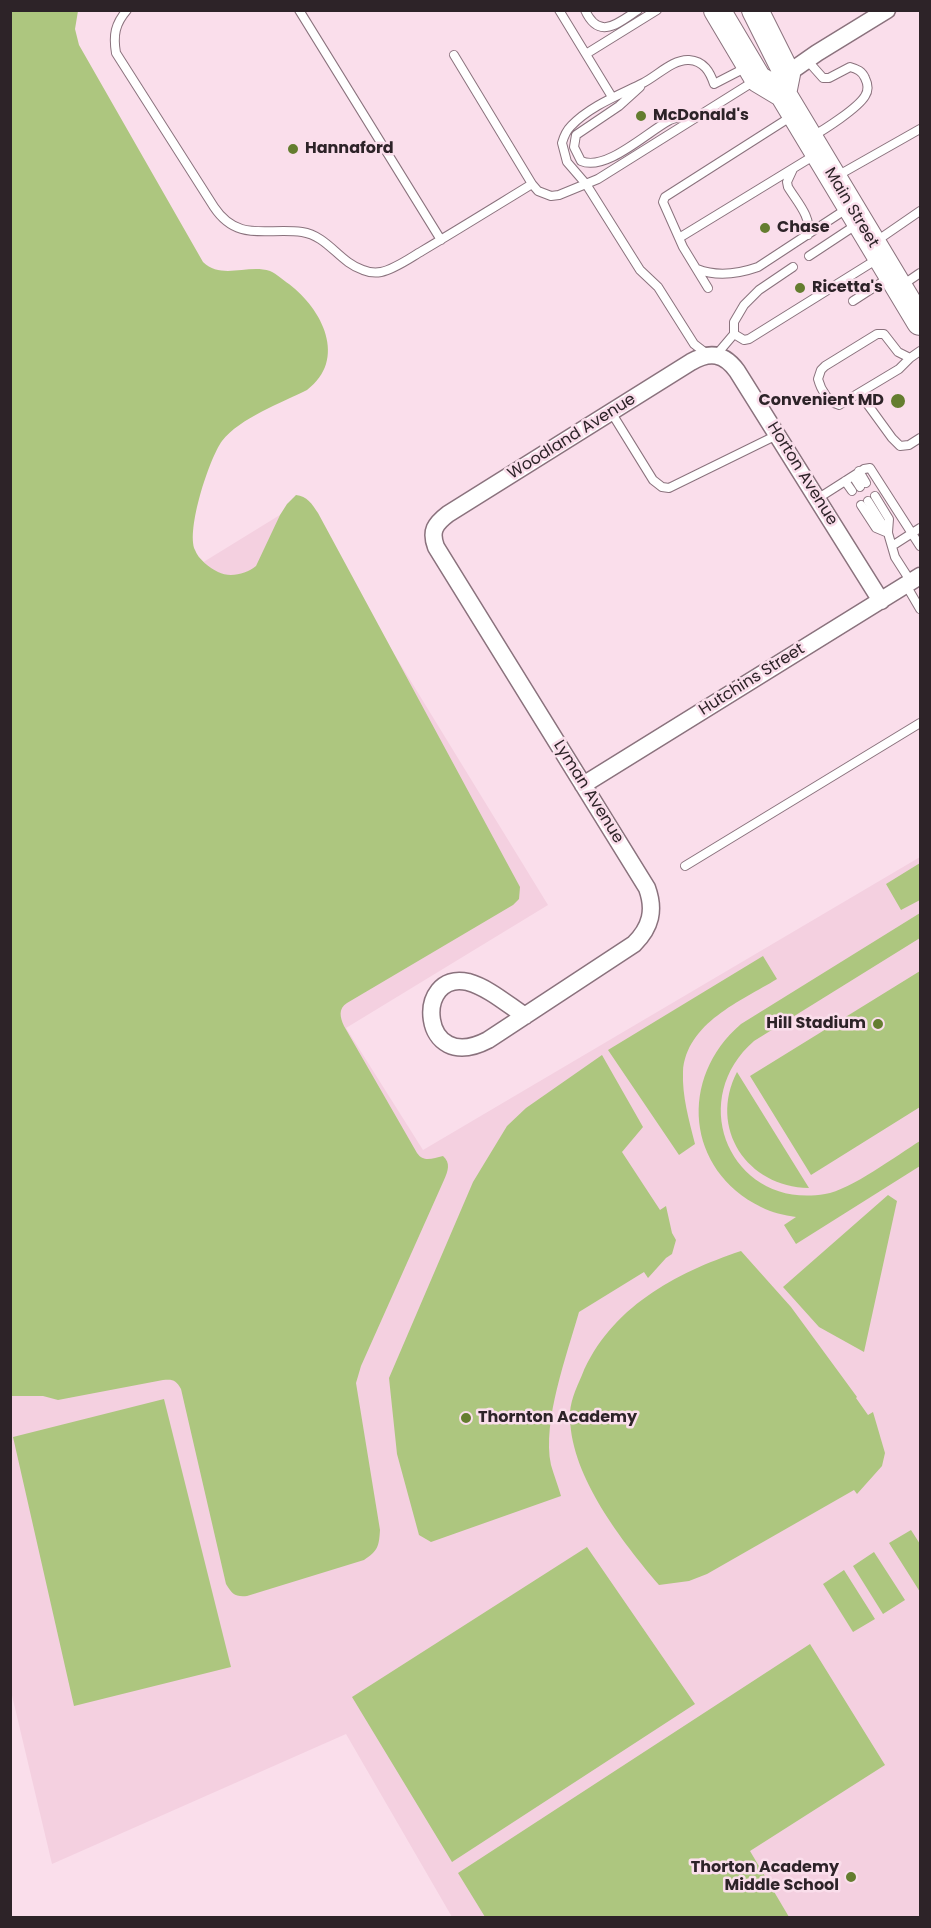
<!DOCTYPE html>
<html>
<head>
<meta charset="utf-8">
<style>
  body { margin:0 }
  #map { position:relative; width:931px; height:1928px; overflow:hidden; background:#fadeeb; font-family:Poppins,sans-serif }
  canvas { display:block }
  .frame { position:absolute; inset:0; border:12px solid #2d2328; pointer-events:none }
</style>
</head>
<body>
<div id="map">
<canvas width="931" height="1928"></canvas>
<div class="frame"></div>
</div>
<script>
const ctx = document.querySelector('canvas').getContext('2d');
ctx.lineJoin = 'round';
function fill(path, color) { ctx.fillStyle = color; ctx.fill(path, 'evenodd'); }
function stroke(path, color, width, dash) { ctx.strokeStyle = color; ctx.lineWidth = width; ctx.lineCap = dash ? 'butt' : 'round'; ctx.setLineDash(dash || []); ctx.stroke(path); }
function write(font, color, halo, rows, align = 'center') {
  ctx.font = font + ' Poppins,sans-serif'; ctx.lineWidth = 5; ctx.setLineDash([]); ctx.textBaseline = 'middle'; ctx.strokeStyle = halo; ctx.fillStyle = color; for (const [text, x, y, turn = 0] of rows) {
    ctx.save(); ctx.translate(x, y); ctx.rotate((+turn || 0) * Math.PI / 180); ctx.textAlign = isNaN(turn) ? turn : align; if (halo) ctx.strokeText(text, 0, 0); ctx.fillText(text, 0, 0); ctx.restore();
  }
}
const built = new Path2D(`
  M301 502 548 905 346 1028 423 1150 920 857V1917H452L346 1734 52 1864 10 1687V681Z`);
const green = new Path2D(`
  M10 11H78L75 29 79 45 203 262C222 280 247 264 270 271 277 274 283 280 289 284 322 309 348 359 307 390 281 403 240 418 222 441 209 459 186 530 195 550 198 559 210 568 218 572 230 578 246 574 256 566L280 515 287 504 296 495C307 496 312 504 318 513L520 887 519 899 513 905 347 1003C338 1009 340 1017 344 1026L417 1153C424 1163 433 1158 443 1156 451 1163 448 1171 444 1180L361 1366 356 1383 380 1530C379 1546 378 1551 364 1560L247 1596C235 1597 232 1594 226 1584L181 1389C176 1380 173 1379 163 1380L58 1400 43 1396H11Z
  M920 863V900L901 910 886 884Z
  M920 913V938L754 1041C684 1102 733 1210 825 1194 851 1190 897 1155 920 1141V1166L796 1244 784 1225 796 1217C784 1215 772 1213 761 1207 686 1170 678 1078 741 1024Z
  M763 956 777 979C741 1001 686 1023 683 1072 682 1096 689 1120 695 1144L679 1155 608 1050Z
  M920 971V1107L811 1175 750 1076Z
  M602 1055 643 1127 622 1152 660 1210 666 1206 672 1233 676 1240 672 1254 666 1258 648 1278 644 1272 579 1312C567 1355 542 1421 551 1465 554 1475 558 1486 561 1496L431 1542 419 1535 397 1454 389 1378 473 1182 507 1126 526 1108Z
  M737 1072 809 1188C747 1187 708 1128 737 1072Z
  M888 1195 897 1201 864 1352 819 1327 783 1287Z
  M741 1251 791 1307 857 1397 856 1398 868 1415 873 1412 885 1453 882 1466 857 1494 854 1490 707 1574 689 1581 659 1585C622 1541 572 1478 570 1419 569 1403 576 1389 582 1375 610 1308 675 1273 741 1251Z
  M164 1399 231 1667 74 1706 13 1437Z
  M911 1530 920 1544V1592L889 1543Z
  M587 1547 695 1704 452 1862 352 1697Z
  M874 1552 905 1600 883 1614 853 1566Z
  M844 1570 875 1619 853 1632 823 1584Z
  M810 1644 885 1765 750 1851 789 1917H485L458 1873Z`);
const lane = new Path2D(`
  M127 10C115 24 113 35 116 53L214 207C238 243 267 227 302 232 328 236 339 262 363 270 368 272 376 273 381 272 395 269 410 258 422 251 459 229 496 206 532 184
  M299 10 441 240
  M559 10 612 97
  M585 10C599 41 618 23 638 10
  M586 54 657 10
  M454 55 532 184 538 191 551 196 559 195 598 179 756 80
  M807 60 823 78H829L850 67C857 69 862 71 865 78 868 84 869 90 865 96 858 108 824 130 811 137
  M640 87 619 106 576 135 574 147 581 161C606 172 647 132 670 120 677 117 685 117 693 116
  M793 169 787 182 788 187C797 202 812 217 808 235
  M837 176 920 129
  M679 238 815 155
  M875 242 920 211
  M809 256 859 223
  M697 269C717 277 738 274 758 267L848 208
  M901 286 920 273
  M708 288 683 247 663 202 665 197 792 116
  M853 301 890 277
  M734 334 744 340 749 339 879 258
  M707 354 694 344 658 287 640 270 586 184 567 162 562 143C564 136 566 131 571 126 590 106 619 95 643 83 657 76 673 59 689 60 704 61 710 72 714 84L747 67
  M717 354 734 334V322L744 305 759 290 793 267
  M910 358 898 352 884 334H877L825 366 821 370 818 379C821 390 828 402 839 405L899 369 910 358 920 351
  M860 394 892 438 900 446 909 445 920 438
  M611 412 653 480 662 487 669 488 777 435
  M859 471 866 483
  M853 476 860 487
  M845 481 852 491
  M875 496 889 519 888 532
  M817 499 864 469 870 468 920 546
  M868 501 888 533 895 557 911 582
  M861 505 876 528 888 533
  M892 546 920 528
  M906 585 920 609
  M685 866 920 723`);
const street = new Path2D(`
  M787 74 817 53 887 10
  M583 785 920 576
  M525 1016C507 1004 489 988 468 982 414 969 419 1076 488 1040L634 944C651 927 655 910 647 888L436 547C430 531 435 524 448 514L691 362C710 351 724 353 737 371L881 601`);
const primary = new Path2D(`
  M717 10 758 79 783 94 920 322
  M755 10 787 74 783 94`);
const markers = [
  [641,116,6,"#647d2f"],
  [293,149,6,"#647d2f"],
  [765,228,6,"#647d2f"],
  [800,288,6,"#647d2f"],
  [898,401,8,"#647d2f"],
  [878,1024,6,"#647d2f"],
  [466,1418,6,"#647d2f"],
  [851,1877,6,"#647d2f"]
];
const poiNames = [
  ["McDonald's",653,116],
  ["Hannaford",305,149],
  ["Chase",777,228],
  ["Ricetta's",812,288],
  ["Convenient MD",884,401,"right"],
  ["Hill Stadium",866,1024,"right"],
  ["Thornton Academy",478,1418],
  ["Thorton Academy",839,1868,"right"],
  ["Middle School",839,1886,"right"]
];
const streetNames = [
  ["Main Street",851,208,59],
  ["Woodland Avenue",572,437,-32],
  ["Horton Avenue",802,474,58],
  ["Hutchins Street",752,680,-32],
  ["Lyman Avenue",588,792,58]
];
fill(built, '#f4d0e0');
fill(green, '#adc67f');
stroke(lane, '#8a727d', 10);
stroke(street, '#8a727d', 19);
stroke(primary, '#8a727d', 28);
stroke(lane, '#fff', 8);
stroke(street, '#fff', 16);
stroke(primary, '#fff', 26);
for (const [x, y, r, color] of markers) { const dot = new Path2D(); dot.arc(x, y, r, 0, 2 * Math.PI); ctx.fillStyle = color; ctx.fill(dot); stroke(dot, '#fadeeb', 2); }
write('bold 16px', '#2d2328', '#fadeeb', poiNames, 'left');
write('16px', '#2d2328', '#fadeeb', streetNames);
</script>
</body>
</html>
